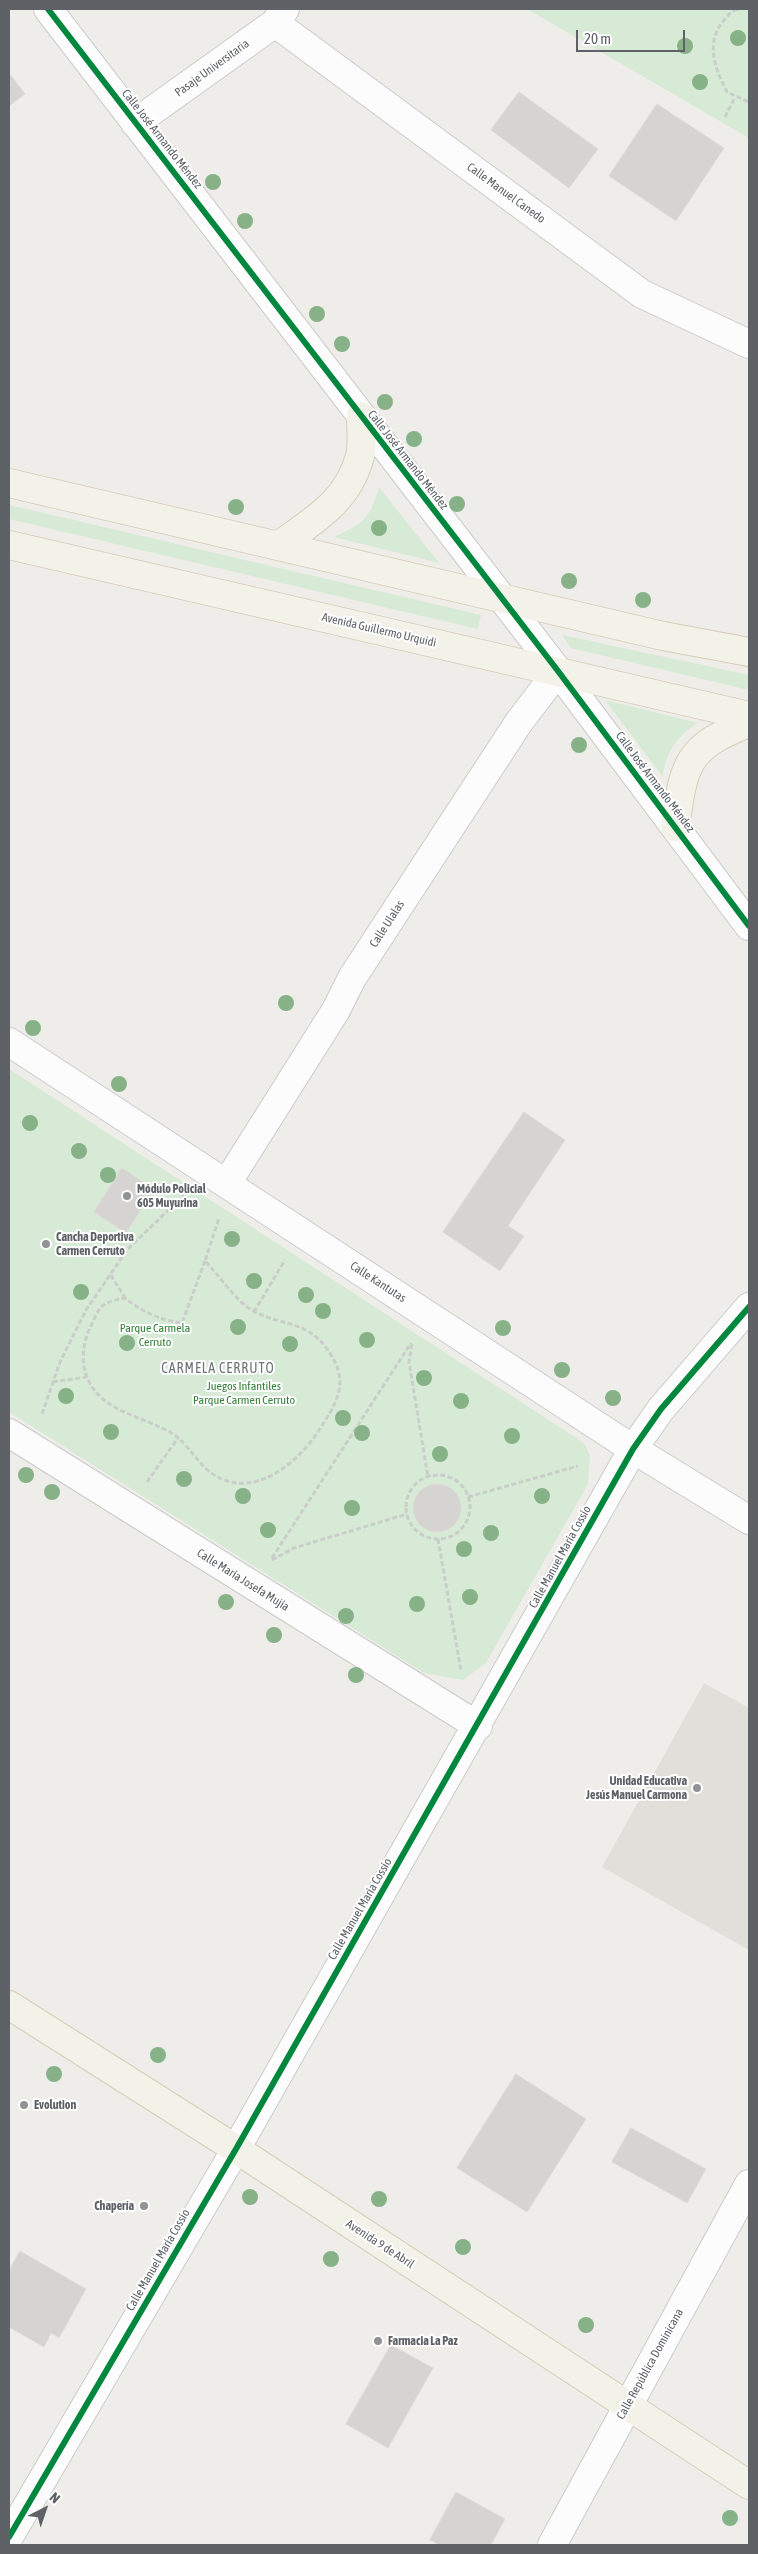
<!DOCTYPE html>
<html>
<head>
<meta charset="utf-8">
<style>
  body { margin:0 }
  #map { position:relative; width:758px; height:2554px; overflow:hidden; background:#eeede9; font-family:"Asap Condensed",sans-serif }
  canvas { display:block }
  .frame { position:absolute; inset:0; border:10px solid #5e6267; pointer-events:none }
  .north { position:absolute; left:20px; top:2484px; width:50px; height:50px; -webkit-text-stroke:4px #fff; paint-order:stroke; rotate:41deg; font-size:14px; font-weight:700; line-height:20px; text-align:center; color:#5e6267 }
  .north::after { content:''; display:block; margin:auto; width:18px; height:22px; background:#5e6267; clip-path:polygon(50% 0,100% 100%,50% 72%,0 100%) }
  .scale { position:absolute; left:576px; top:30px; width:109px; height:22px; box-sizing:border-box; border:2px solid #5e6267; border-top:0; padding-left:6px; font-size:15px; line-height:18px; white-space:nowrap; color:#5e6267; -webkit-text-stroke:4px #fff; paint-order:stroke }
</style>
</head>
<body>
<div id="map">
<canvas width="758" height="2554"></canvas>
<div class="frame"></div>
<div class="north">N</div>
<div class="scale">20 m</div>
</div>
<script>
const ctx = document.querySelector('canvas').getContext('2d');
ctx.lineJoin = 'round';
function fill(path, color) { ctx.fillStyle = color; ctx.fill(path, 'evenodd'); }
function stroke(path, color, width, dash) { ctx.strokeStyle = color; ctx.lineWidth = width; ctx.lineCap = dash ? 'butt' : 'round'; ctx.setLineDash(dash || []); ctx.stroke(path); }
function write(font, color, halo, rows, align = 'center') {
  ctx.font = font + ' "Asap Condensed",sans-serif'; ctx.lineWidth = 4; ctx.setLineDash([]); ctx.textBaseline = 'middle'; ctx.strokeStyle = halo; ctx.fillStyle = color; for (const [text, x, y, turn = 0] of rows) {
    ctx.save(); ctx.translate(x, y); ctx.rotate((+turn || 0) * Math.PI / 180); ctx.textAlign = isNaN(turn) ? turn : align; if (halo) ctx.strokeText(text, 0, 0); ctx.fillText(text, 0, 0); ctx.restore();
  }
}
const education = new Path2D(`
  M704 1683 749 1708V1950L602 1867Z`);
const green = new Path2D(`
  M527 9H749V138Z
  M379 487 439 563 334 537C364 523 369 520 379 487Z
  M9 505 481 615 478 629 9 519Z
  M562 635 749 675V690L571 648Z
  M605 700 698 723C678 735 665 753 663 777Z
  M9 1069 584 1443 590 1455 588 1484 486 1663 463 1680 424 1673 9 1412Z`);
const building = new Path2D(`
  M9 73 25 94 9 106Z
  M519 92 598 149 569 188 491 130Z
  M657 104 724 148 676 221 609 176Z
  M524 1112 565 1140 508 1226 524 1236 500 1271 443 1232Z
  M122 1168 154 1189 126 1233 94 1212Z
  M413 1508a24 24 0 1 1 48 0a24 24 0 1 1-48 0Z
  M516 2074 586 2119 527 2212 457 2168Z
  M631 2128 706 2169 687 2203 612 2162Z
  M20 2251 86 2289 59 2338 51 2333 44 2347 9 2327V2271Z
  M391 2345 433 2368 388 2448 346 2424Z
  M456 2492 505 2519 491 2545H440L430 2540Z`);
const path = new Path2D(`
  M737 9C732 11 729 14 725 19 705 41 714 67 727 92L749 102
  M725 117 735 97
  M205 1261 182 1323C160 1320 142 1312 125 1298 98 1303 100 1307 89 1330 84 1341 82 1356 84 1367 93 1412 141 1414 173 1434 188 1444 196 1461 210 1472 253 1504 301 1461 323 1424 341 1396 348 1378 327 1349 308 1321 280 1325 255 1312 238 1304 219 1275 205 1261L219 1218
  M111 1275 125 1298
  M254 1312 285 1260
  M412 1344 409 1362 428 1477
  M53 1382 86 1377
  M42 1414 60 1362 86 1310 127 1250 184 1195
  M406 1507a32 32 0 1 1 64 0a32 32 0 1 1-64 0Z
  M147 1482 178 1438
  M468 1497 578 1466
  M438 1539 461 1671
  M272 1558 411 1343
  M272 1560 294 1548 407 1514`);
const minor = new Path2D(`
  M48 9 558 671 749 926
  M275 23 642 294 749 344
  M135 123 275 23 285 9
  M9 1042 633 1449 749 1520
  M227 1183 336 1010 352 978 519 722 558 671
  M9 1433 478 1726
  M9 2537 236 2149 633 1449 661 1409 749 1307
  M552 2545 749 2184`);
const major = new Path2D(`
  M9 483 663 636 749 652
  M9 545 749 716
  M278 546C314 520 348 502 360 456 363 444 361 429 361 416
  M675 827C684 764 686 747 749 723
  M9 2005 236 2149 749 2485`);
const cycleway = new Path2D(`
  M48 9 558 671 749 926
  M9 2537 236 2149 633 1449 661 1409 749 1307`);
const trees = [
  [738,38],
  [685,46],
  [700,82],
  [213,182],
  [245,221],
  [317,314],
  [342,344],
  [385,402],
  [414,439],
  [457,504],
  [236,507],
  [379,528],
  [569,581],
  [643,600],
  [579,745],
  [286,1003],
  [33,1028],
  [119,1084],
  [30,1123],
  [79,1151],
  [108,1175],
  [232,1239],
  [254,1281],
  [81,1292],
  [306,1295],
  [323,1311],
  [238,1327],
  [503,1328],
  [367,1340],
  [127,1343],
  [290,1344],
  [562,1370],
  [424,1378],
  [66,1396],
  [613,1398],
  [461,1401],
  [343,1418],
  [111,1432],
  [362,1433],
  [512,1436],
  [440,1454],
  [26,1475],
  [184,1479],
  [52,1492],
  [243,1496],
  [542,1496],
  [352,1508],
  [268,1530],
  [491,1533],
  [464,1549],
  [470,1597],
  [226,1602],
  [417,1604],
  [346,1616],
  [274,1635],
  [356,1675],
  [158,2055],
  [54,2074],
  [250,2197],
  [379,2199],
  [463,2247],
  [331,2259],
  [586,2325],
  [730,2518]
];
const markers = [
  [127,1196,5,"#909394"],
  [46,1244,5,"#909394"],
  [697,1788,5,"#909394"],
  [24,2105,5,"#909394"],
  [144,2206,5,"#909394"],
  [378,2341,5,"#909394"]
];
const streetNames = [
  ["Pasaje Universitaria",212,68,-36],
  ["Calle José Armando Méndez",162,139,52],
  ["Calle Manuel Canedo",506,193,36],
  ["Calle José Armando Méndez",408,460,52],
  ["Avenida Guillermo Urquidi",379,630,13],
  ["Calle José Armando Méndez",655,782,53],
  ["Calle Ulalas",387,924,-57],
  ["Calle Kantutas",378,1282,33],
  ["Calle Manuel María Cossío",560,1557,-61],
  ["Calle María Josefa Mujía",243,1580,32],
  ["Calle Manuel María Cossío",360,1909,-60],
  ["Avenida 9 de Abril",380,2244,33],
  ["Calle Manuel María Cossío",158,2260,-60],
  ["Calle República Dominicana",650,2364,-61]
];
const poiNames = [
  ["Módulo Policial",137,1189],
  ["605 Muyurina",137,1203],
  ["Cancha Deportiva",56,1237],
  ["Carmen Cerruto",56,1251],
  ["Unidad Educativa",687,1781,"right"],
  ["Jesús Manuel Carmona",687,1795,"right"],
  ["Evolution",34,2105],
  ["Chapería",134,2206,"right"],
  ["Farmacia La Paz",388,2341]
];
const parkNames = [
  ["Parque Carmela",155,1328],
  ["Cerruto",155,1342],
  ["Juegos Infantiles",244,1386],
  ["Parque Carmen Cerruto",244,1400]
];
const neighbourhoodNames = [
  ["CARMELA CERRUTO",218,1369]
];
fill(education, '#e1dfd9');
fill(green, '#d7ead5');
fill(building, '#d5d4d2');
stroke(building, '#dedcd8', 1);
stroke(minor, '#cacbcb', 30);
stroke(major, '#d6ceb7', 30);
stroke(path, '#cacecb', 3, [5, 2.5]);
stroke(minor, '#fcfcfc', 28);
stroke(major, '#f3f2e9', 28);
stroke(cycleway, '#00873e', 6);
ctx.fillStyle = '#87b288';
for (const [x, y] of trees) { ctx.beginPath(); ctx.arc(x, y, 8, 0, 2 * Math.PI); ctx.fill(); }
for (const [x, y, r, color] of markers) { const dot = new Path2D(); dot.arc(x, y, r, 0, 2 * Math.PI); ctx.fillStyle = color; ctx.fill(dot); stroke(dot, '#fff', 2); }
write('12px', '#5e6267', '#fff', streetNames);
write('bold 12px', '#5e6267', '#fff', poiNames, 'left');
write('12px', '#338138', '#fff', parkNames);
ctx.letterSpacing = '1px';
write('14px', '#6f7479', '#fff', neighbourhoodNames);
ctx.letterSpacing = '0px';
</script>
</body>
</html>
